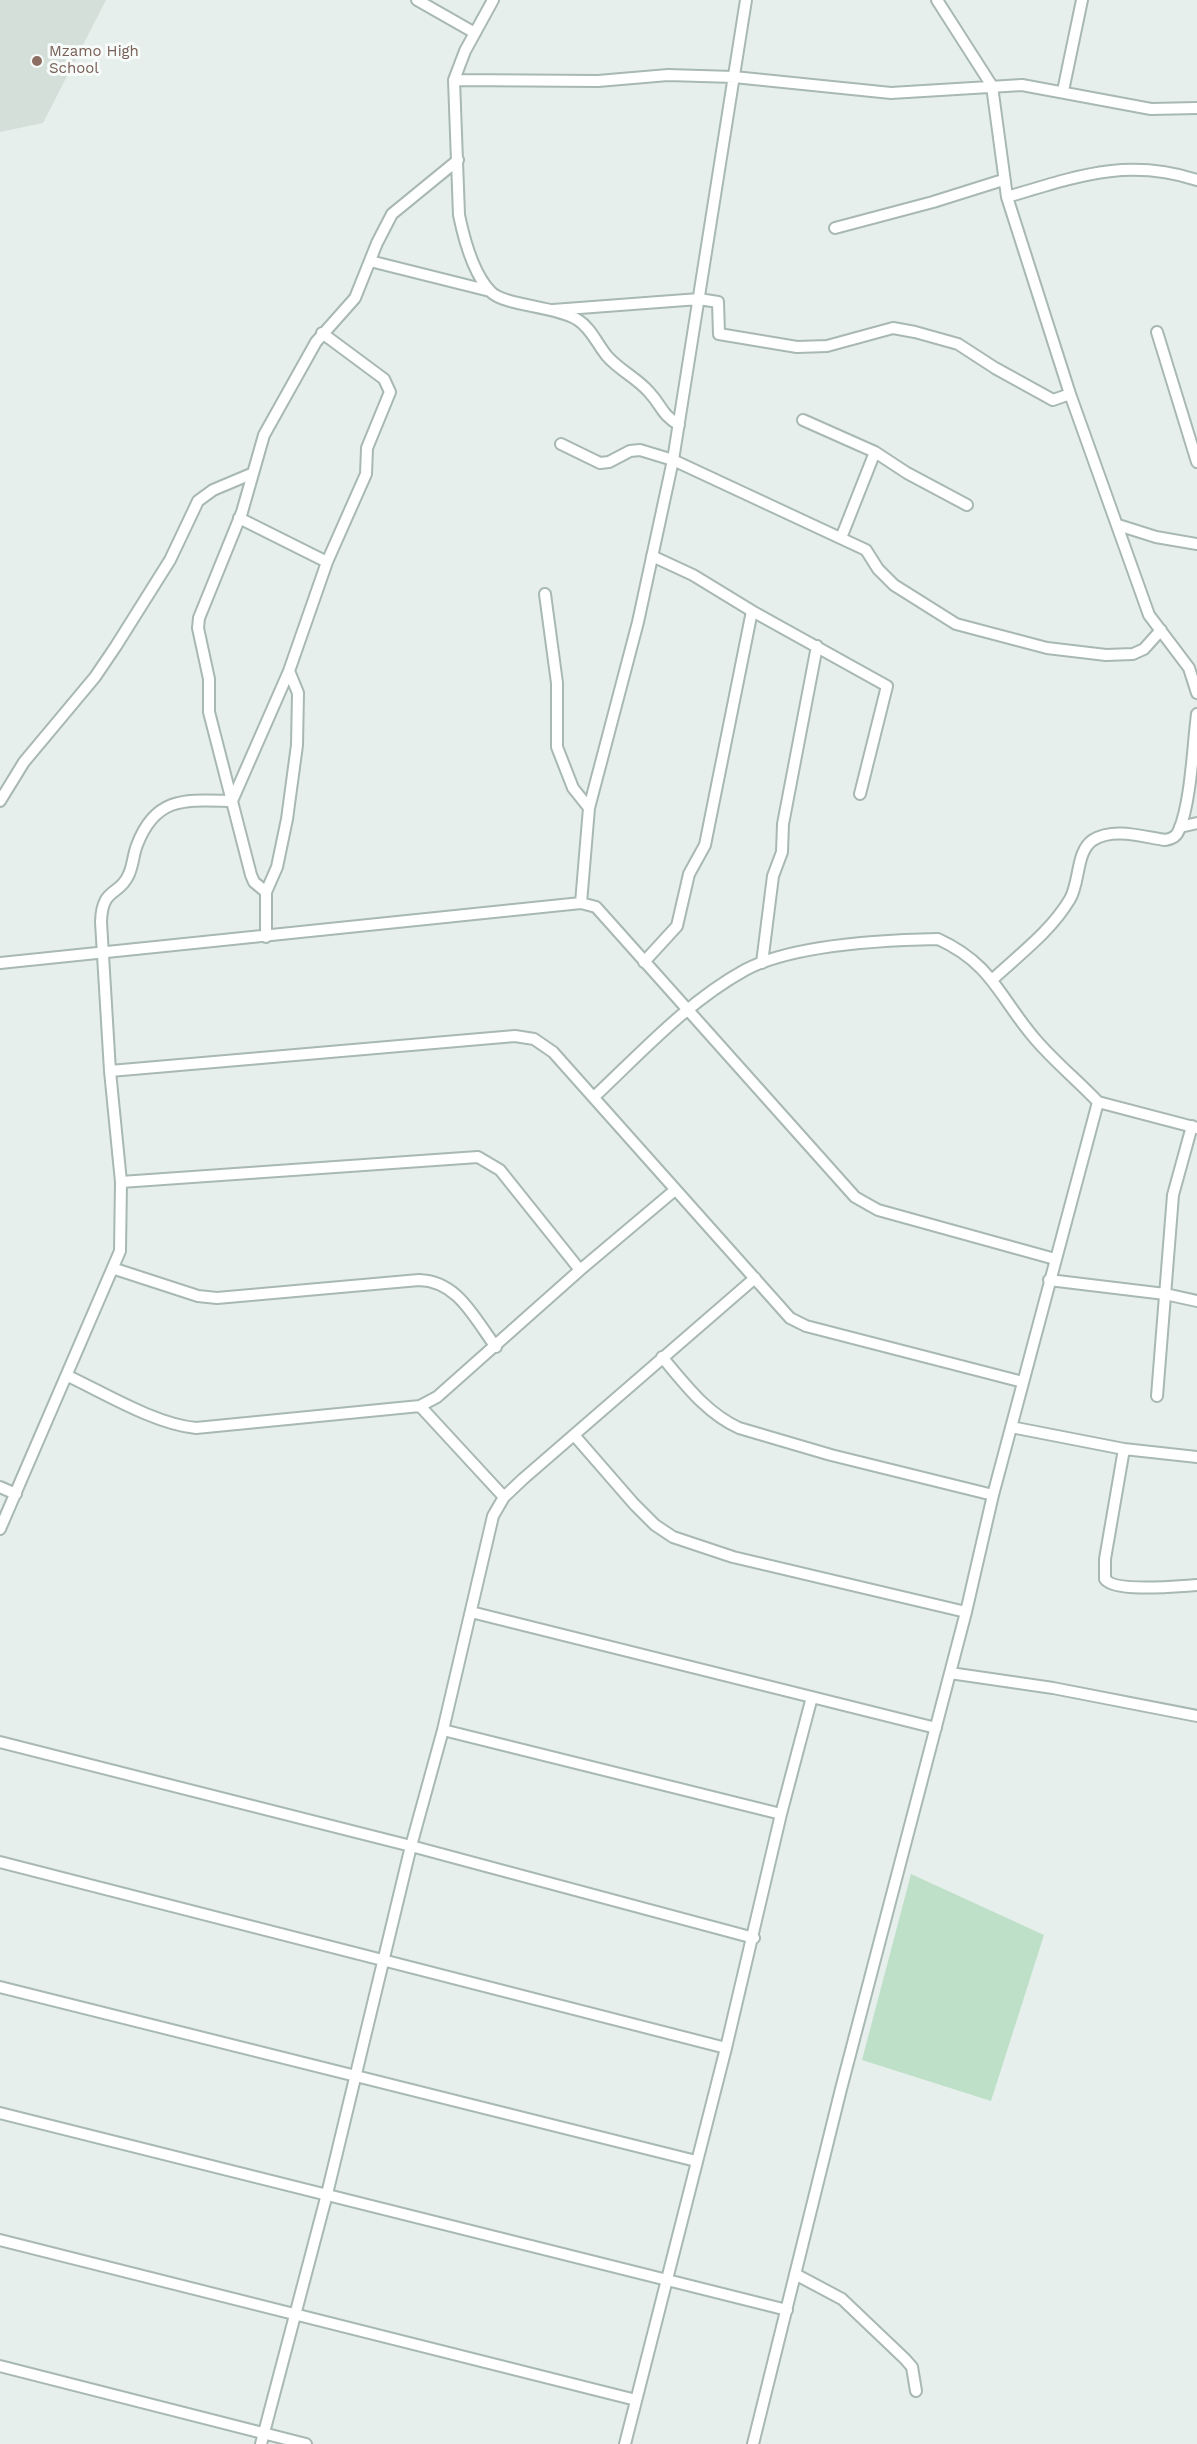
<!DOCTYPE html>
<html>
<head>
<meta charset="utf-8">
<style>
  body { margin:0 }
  canvas { display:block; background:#e6efeb }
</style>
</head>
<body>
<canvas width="1197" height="2444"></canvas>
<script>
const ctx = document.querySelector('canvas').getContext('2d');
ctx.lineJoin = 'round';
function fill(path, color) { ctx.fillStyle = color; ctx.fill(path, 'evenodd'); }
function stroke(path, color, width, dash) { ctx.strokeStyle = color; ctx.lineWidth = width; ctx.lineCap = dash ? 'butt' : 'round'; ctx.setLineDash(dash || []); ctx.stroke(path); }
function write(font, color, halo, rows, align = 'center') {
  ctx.font = font + ' "Work Sans",sans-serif'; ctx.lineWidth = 6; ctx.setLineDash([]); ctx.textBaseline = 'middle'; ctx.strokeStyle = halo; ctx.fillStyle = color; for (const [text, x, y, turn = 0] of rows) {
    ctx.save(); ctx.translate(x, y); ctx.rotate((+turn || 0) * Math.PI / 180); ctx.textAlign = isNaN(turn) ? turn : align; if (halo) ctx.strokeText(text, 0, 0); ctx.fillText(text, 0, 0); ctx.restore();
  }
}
const built = new Path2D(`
  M0 0H106L43 123 0 132Z`);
const green = new Path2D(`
  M911 1874 1044 1935 991 2101 862 2060Z`);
const street = new Path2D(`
  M417 0 475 33
  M493 0 465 51 454 80 459 215C464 239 473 274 491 292 505 306 556 306 578 320 591 328 597 344 607 356 619 370 637 378 649 392 663 407 660 413 679 425
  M746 0 673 460 866 550 878 569 894 585 956 624 1047 648 1106 655 1133 654 1144 649 1161 630
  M937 0 992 86 1007 197 1070 394 1149 615 1189 668 1197 693
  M454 80 598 81 668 75 734 77 891 93 1022 85 1151 109 1197 108
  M1063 91 1082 0
  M1007 197C1075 177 1126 157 1197 180
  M835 228 933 202 1003 180
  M370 261 490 291
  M553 310 699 299 718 302 719 334 797 347 827 346 893 328 915 332 958 344 995 368 1053 400 1070 394
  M1157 332 1197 462
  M803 420 875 452 907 473 967 505
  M561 444 600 463 609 462 630 451 640 450 673 460 638 622 589 808 581 903
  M239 518 327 562
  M1118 525 1156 537 1197 544
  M841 538 875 452
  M652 556 693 575 752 611 887 686 860 794
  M545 594 557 683V747L573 788 589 808
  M0 801 24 762 95 677 116 646 170 560 198 501 213 490 251 474
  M1180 827 1197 823
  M266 892 254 882 251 875 209 712V679L198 628 199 618 242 512 264 435 316 342 355 298 377 243 392 214 458 160
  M266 937V892L277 867 287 819 297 745 298 693 289 671
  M644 962 677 926 689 874 705 845 752 611
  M0 963 581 903 596 907 855 1197 878 1210 1055 1259
  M762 963 773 876 782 852 783 824 817 646
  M993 979C1020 954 1051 931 1070 899 1080 882 1076 851 1093 840 1114 827 1143 837 1165 840 1172 839 1177 836 1179 830 1191 802 1193 745 1197 714
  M110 1071 515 1036 534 1039 553 1052 790 1318 806 1326 1023 1382
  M594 1097C642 1052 687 1002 745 970 792 945 885 940 938 939 993 964 1000 999 1036 1040 1055 1062 1078 1081 1098 1102
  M121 1182 478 1157 500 1170 580 1270
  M115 1269 198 1296 217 1298 419 1280C458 1281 474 1318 496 1347
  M1049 1280 1165 1294 1197 1301
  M662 1357C685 1384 706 1413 739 1428L831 1455 993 1495
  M68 1376C106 1394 155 1424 196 1428L420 1406 437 1397 580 1270 675 1190
  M1157 1396 1173 1195 1192 1126
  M420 1406 504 1497
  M1011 1427 1124 1449 1197 1457
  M574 1435 634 1504 655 1525 673 1537 733 1557 966 1612
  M1124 1449 1105 1559V1579C1115 1593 1179 1586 1197 1585
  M0 1487 16 1494
  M0 1529 120 1251 121 1182 110 1071 101 922C102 887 119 896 128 876 133 867 133 855 137 845 156 795 187 800 232 801L289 671 327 562 366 474 367 448 390 392 384 379 322 333
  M471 1612 936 1728
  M950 1673 1053 1688 1197 1716
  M443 1730 781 1814
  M0 1742 411 1846 754 1938
  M0 1862 726 2048
  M0 1987 696 2161
  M0 2113 787 2310
  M0 2240 636 2400
  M795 2274 842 2299 905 2359 912 2367 916 2391
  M0 2366 306 2444
  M261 2444 327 2194 411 1846 443 1730 493 1516 504 1497 523 1479 755 1278
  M625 2444 726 2048 781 1814 812 1697
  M753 2444 841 2089 966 1612 993 1495 1098 1102 1197 1128`);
const markers = [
  [37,61,6,"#8d6e63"]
];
const educationNames = [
  ["Mzamo High",49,52],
  ["School",49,69]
];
fill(built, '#d4dfda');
fill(green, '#bfe0c8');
stroke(street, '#a8b8b2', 14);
stroke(street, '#fff', 10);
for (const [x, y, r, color] of markers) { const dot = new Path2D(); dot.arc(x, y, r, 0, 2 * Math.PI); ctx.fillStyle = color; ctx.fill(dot); stroke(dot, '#f7fbf9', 2); }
write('15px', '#785e54', '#f7fbf9', educationNames, 'left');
</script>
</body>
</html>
